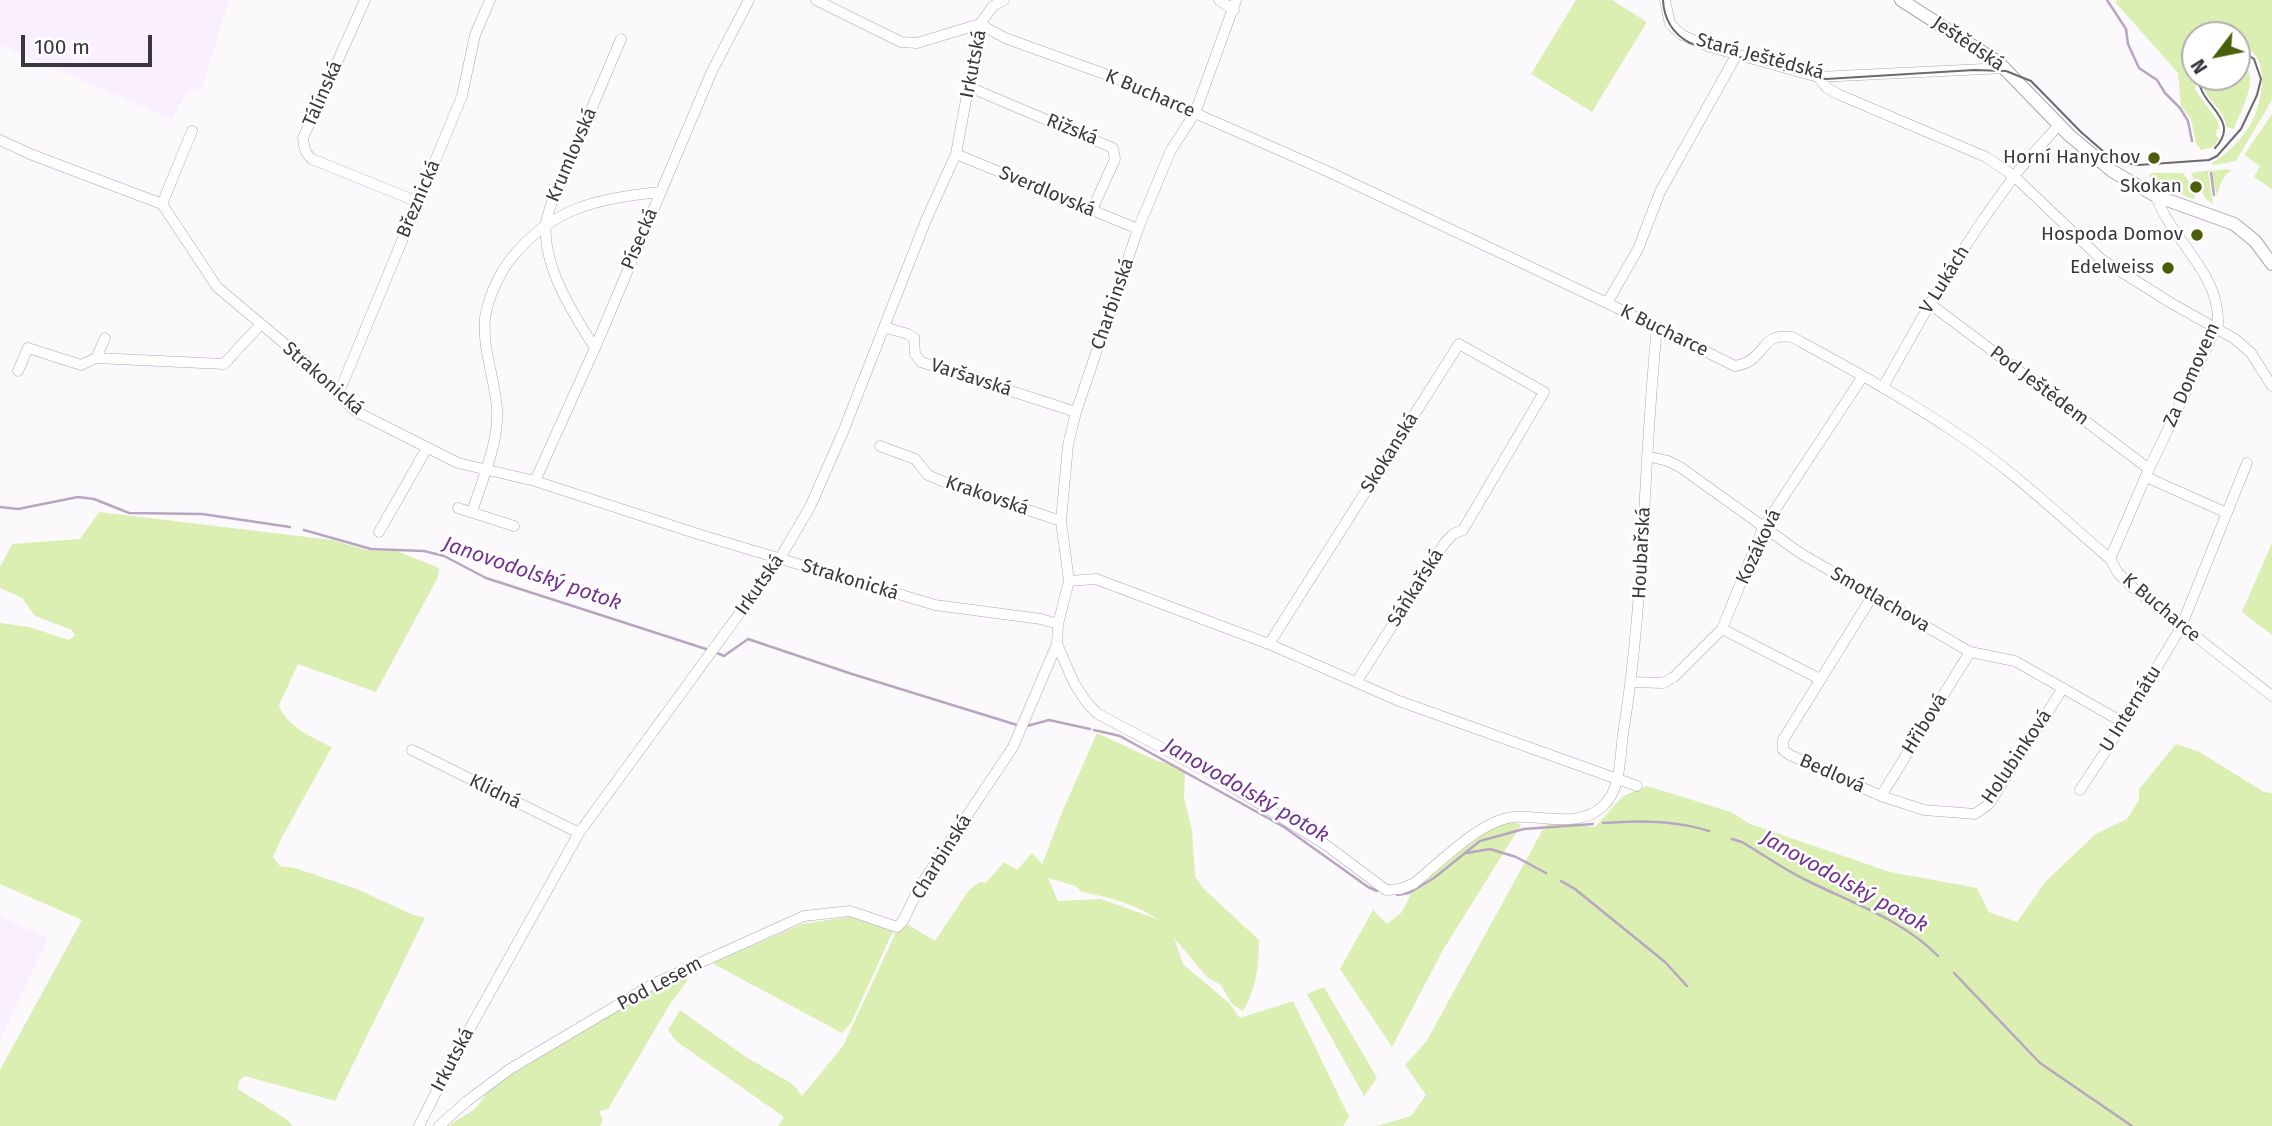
<!DOCTYPE html>
<html>
<head>
<meta charset="utf-8">
<style>
  body { margin:0 }
  #map { position:relative; width:2272px; height:1126px; overflow:hidden; background:#fcf9fd; font-family:"Fira Sans",sans-serif }
  canvas { display:block }
  .north { position:absolute; left:2181px; top:21px; width:70px; height:70px; box-sizing:border-box; background:#fff; border:2px solid #b1afb2; border-radius:50%; rotate:238deg; font-size:19px; font-weight:700; line-height:28px; text-align:center; color:#3b373e }
  .north::after { content:''; display:block; margin:auto; width:24px; height:32px; background:#4a5f07; clip-path:polygon(50% 0,100% 100%,50% 72%,0 100%) }
  .scale { position:absolute; left:21px; top:35px; width:131px; height:32px; box-sizing:border-box; border:4px solid #3b373e; border-top:0; padding-left:9px; font-size:21px; line-height:24px; white-space:nowrap; color:#3b373e; -webkit-text-stroke:5px #fff; paint-order:stroke }
</style>
</head>
<body>
<div id="map">
<canvas width="2272" height="1126"></canvas>
<div class="north">N</div>
<div class="scale">100 m</div>
</div>
<script>
const ctx = document.querySelector('canvas').getContext('2d');
ctx.lineJoin = 'round';
function fill(path, color) { ctx.fillStyle = color; ctx.fill(path, 'evenodd'); }
function stroke(path, color, width, dash) { ctx.strokeStyle = color; ctx.lineWidth = width; ctx.lineCap = dash ? 'butt' : 'round'; ctx.setLineDash(dash || []); ctx.stroke(path); }
function write(font, color, halo, rows, align = 'center') {
  ctx.font = font + ' "Fira Sans",sans-serif'; ctx.lineWidth = 5; ctx.setLineDash([]); ctx.textBaseline = 'middle'; ctx.strokeStyle = halo; ctx.fillStyle = color; for (const [text, x, y, turn = 0] of rows) {
    ctx.save(); ctx.translate(x, y); ctx.rotate((+turn || 0) * Math.PI / 180); ctx.textAlign = isNaN(turn) ? turn : align; if (halo) ctx.strokeText(text, 0, 0); ctx.fillText(text, 0, 0); ctx.restore();
  }
}
const built = new Path2D(`
  M0 0H229L202 88 185 95 172 119 0 45Z
  M0 916 48 938 0 1040Z`);
const green = new Path2D(`
  M1576 0H1612L1647 22 1592 112 1531 74Z
  M2118 0H2272V100L2236 161 2213 165 2212 163C2227 155 2242 138 2251 124 2264 100 2272 49 2237 46V35H2195V89L2217 120 2220 129H2217L2216 135 2219 139 2213 147 2201 150 2196 143 2191 119 2181 106 2178 73 2115 2Z
  M2237 58C2264 74 2242 106 2234 129L2226 127C2225 106 2200 99 2202 77H2237Z
  M2272 114V189L2254 177 2260 166 2244 155Z
  M2227 169 2232 171C2222 174 2219 189 2217 197L2211 171Z
  M2211 170 2208 172 2213 204 2206 199 2198 185 2199 183H2196L2191 173Z
  M2151 173H2183L2189 182V190L2195 193V198L2193 199 2154 183 2149 177Z
  M99 512 332 540 366 550 397 551 439 568 438 577 376 692 298 664 279 705C285 725 314 739 332 747L281 839 273 857 280 866 295 868 357 889 411 914 425 918 335 1101 245 1076 239 1081 238 1089 286 1119 293 1126H0V1070L82 920 0 884V623L29 627 69 640 75 635 72 630 35 616 22 598 0 588V567L12 544 80 539Z
  M2272 543V635L2242 612Z
  M1097 733 1155 760 1180 767 1185 773 1184 798 1192 830 1195 876 1203 888 1259 940C1259 965 1256 989 1243 1011L1232 1004 1221 985 1208 978 1174 938 1183 964 1229 1003 1240 1018 1293 1001 1349 1117 1343 1126H778L784 1117 676 1041 668 1030 680 1010 746 1057 794 1085 802 1096 843 1046 896 932 907 924 935 941 969 890 980 882 986 883 1004 862 1017 870 1032 853 1042 864 1063 810ZM1048 878 1076 886 1082 892C1110 897 1136 905 1160 920L1101 899 1058 901Z
  M2176 744 2198 751 2264 792 2272 793V1126H1376L1411 1116 1426 1095 1405 1065 1426 1042 1547 822 1595 827 1623 796 1647 786 1731 812 1750 824 1890 872 1977 888 1989 912 2017 922 2046 881 2096 834 2127 819 2139 800V789Z
  M1511 821 1521 825 1443 950 1392 1047 1340 969 1373 910 1387 924 1401 913 1415 887 1467 843 1491 827Z
  M855 916 894 929 851 1023 842 1033 712 963 802 924Z
  M689 971 687 981 670 1004 608 1109 599 1111 603 1119 600 1126H448L475 1109 485 1096 483 1095 526 1060 596 1024 650 987Z
  M1324 987 1377 1078 1364 1096 1307 994Z`);
const stream = new Path2D(`
  M2107 0 2126 29 2128 44 2139 68 2157 80 2165 93 2180 108 2188 121 2192 141
  M2211 173 2214 195
  M0 507 18 509 78 497 94 499 129 513 202 514 290 527
  M304 530 371 549 424 551 444 556 486 578 706 649
  M715 652 724 656 748 639 852 674 1017 725
  M1027 726 1049 720 1090 729
  M1094 730 1120 736 1284 827 1368 887 1377 891
  M1603 823C1638 820 1675 820 1709 831
  M1732 839 1742 842C1764 855 1785 870 1808 881 1852 903 1903 920 1938 956
  M1467 853 1490 849 1516 857 1546 873
  M1561 881 1575 889 1665 962 1687 986
  M1397 895 1409 893 1434 878 1480 841 1524 829 1593 824
  M1954 973 2040 1063 2132 1126`);
const minor = new Path2D(`
  M365 0 303 138C304 148 305 153 312 159L418 202
  M816 0 901 42 917 43 980 24
  M1219 0 1234 10
  M1236 0 1195 113 1171 150 1138 229 1076 412 1068 445 1061 521 1069 581 1058 624 1057 644 1074 683 1087 703 1098 714 1215 776 1326 845 1386 890 1400 889 1413 884C1440 863 1479 821 1513 817 1542 815 1581 829 1604 805 1621 789 1620 756 1623 734 1645 600 1643 463 1657 327
  M1665 0 1670 24 1682 35 1710 47 1818 77 2005 68
  M980 24 1005 38 1113 77 1329 172 1607 303 1735 366C1740 365 1747 363 1751 360 1769 346 1765 334 1792 337 1847 367 1901 396 1953 431 2009 467 2059 515 2110 559L2118 573 2131 586 2272 696
  M1818 77 1827 88 1840 95 1986 157 2014 176 2101 259 2171 303 2235 339 2251 353 2272 386
  M969 87 1113 148 1115 159 1092 210
  M0 140 30 154 162 204 217 287 304 360 355 411 458 463 535 481 701 535 935 605 1041 619 1058 624
  M956 154 1138 229
  M162 204 192 131
  M1607 303 1638 249 1660 192 1737 54
  M1929 303 2149 469
  M884 327 908 334 914 338 915 354 921 362 1076 412
  M595 348C573 314 542 265 546 223 547 216 550 208 552 202L621 39
  M96 358 105 338
  M18 371 28 348 81 365 96 358 224 364 260 325
  M1883 387C1923 315 1963 244 2013 178 2027 159 2043 143 2059 125
  M338 395 462 96 475 35 490 0
  M880 446 915 459 928 475 944 482 1061 521
  M1647 456 1668 461 1680 467 1800 553 1970 652 2015 661 2124 723
  M2146 477 2227 513
  M535 481 595 348 712 71 749 0
  M458 508 514 526
  M472 512C482 480 499 443 497 409 495 379 482 348 485 318 488 298 498 276 510 260 550 208 598 198 660 192
  M379 532 427 448
  M2110 559 2149 469 2218 324C2220 272 2172 242 2156 196
  M1069 581 1096 579 1269 644 1399 701 1637 786
  M1873 595 1783 740V750L1790 755 1881 796 1924 810 1975 814 1989 804 2063 688
  M1722 629 1820 679
  M1269 644 1459 344 1544 392 1463 530 1453 534 1444 544 1357 681
  M1632 682 1663 683 1674 677 1722 629 1763 528 1863 376
  M412 750 579 833
  M2080 790 2124 723 2181 627 2247 463
  M1881 796 1970 652
  M419 1126 455 1055 579 833 780 558 810 507 843 432 926 220 956 154 980 24 993 6 1004 0
  M439 1126 467 1101 510 1069 653 984 804 916 850 911 897 927 903 921 920 886 1013 747 1057 644`);
const tertiary = new Path2D(`
  M1901 0 1998 62 2069 135 2112 171 2156 196 2234 224 2255 241 2272 264`);
const tram = new Path2D(`
  M1663 0C1664 20 1673 34 1690 43L1799 74 1826 79 1974 70 2006 71 2031 81 2081 132 2104 152 2122 162 2138 165 2209 160 2217 156 2241 129 2257 95 2261 79 2254 59 2245 53 2237 51
  M2199 77C2197 105 2243 119 2215 148`);
const markers = [
  [2154,158,7,"#4a5f07"],
  [2196,187,7,"#4a5f07"],
  [2197,235,7,"#4a5f07"],
  [2168,268,7,"#4a5f07"]
];
const streetNames = [
  ["Ještědská",1968,44,34],
  ["Stará Ještědská",1760,57,15],
  ["Irkutská",974,64,-79],
  ["Tálínská",323,94,-66],
  ["K Bucharce",1150,94,23],
  ["Rižská",1072,130,22],
  ["Krumlovská",572,155,-67],
  ["Sverdlovská",1047,192,23],
  ["Březnická",419,199,-67],
  ["Písecká",640,239,-67],
  ["V Lukách",1945,280,-58],
  ["Charbinská",1113,304,-71],
  ["K Bucharce",1664,331,26],
  ["Za Domovem",2192,375,-66],
  ["Varšavská",971,378,18],
  ["Strakonická",323,379,41],
  ["Pod Ještědem",2039,386,37],
  ["Skokanská",1390,453,-58],
  ["Krakovská",987,496,19],
  ["Kozáková",1759,547,-65],
  ["Houbařská",1642,553,-87],
  ["Strakonická",850,580,17],
  ["Irkutská",760,585,-55],
  ["Sáňkařská",1416,588,-58],
  ["Smotlachova",1880,600,30],
  ["K Bucharce",2161,608,40],
  ["U Internátu",2131,709,-58],
  ["Hřibová",1925,724,-58],
  ["Holubinková",2017,757,-56],
  ["Bedlová",1832,774,24],
  ["Klidná",495,792,26],
  ["Charbinská",942,857,-58],
  ["Pod Lesem",660,984,-28],
  ["Irkutská",453,1060,-62]
];
const poiNames = [
  ["Horní Hanychov",2140,158],
  ["Skokan",2182,187],
  ["Hospoda Domov",2183,235],
  ["Edelweiss",2154,268]
];
const waterNames = [
  ["Janovodolský potok",532,574,19],
  ["Janovodolský potok",1246,791,30],
  ["Janovodolský potok",1844,882,29]
];
fill(built, '#faefff');
fill(green, '#daefb1');
stroke(stream, '#b8a6c0', 2.5);
stroke(minor, '#b0a4b6', 11);
stroke(tertiary, '#b0a4b6', 14);
stroke(minor, '#fff', 10);
stroke(tertiary, '#fff', 12);
stroke(tram, '#6b686e', 2);
for (const [x, y, r, color] of markers) { const dot = new Path2D(); dot.arc(x, y, r, 0, 2 * Math.PI); ctx.fillStyle = color; ctx.fill(dot); stroke(dot, '#fff', 2.5); }
write('19px', '#3b373e', '#fff', streetNames);
write('19px', '#3b373e', '#fff', poiNames, 'right');
write('italic 21px', '#753390', '#fff', waterNames);
</script>
</body>
</html>
